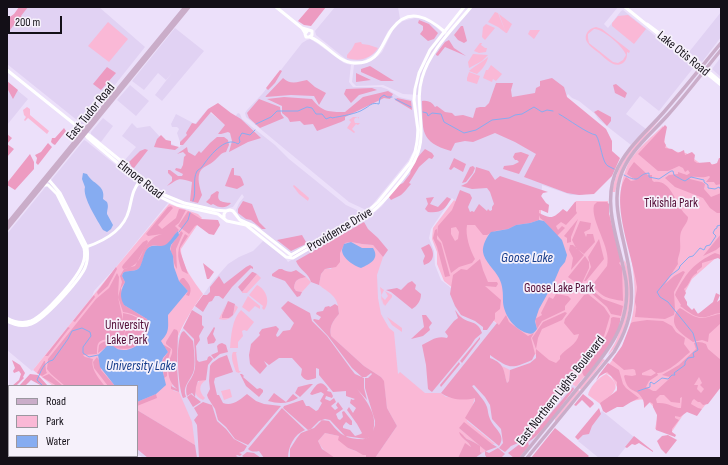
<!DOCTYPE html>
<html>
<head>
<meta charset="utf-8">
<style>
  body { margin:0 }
  #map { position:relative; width:728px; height:465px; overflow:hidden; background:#ece0fa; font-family:"Sofia Sans Condensed",sans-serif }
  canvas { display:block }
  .frame { position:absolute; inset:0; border:8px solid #130f17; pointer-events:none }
  .legend { position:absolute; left:8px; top:385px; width:130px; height:72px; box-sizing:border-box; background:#f6f1fb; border:1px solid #9b97a0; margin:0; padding:5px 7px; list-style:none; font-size:12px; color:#130f17 }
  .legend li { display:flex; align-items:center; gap:8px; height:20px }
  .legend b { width:20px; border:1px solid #9b97a0 }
  .scale { position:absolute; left:8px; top:16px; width:54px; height:18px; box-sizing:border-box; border:2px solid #130f17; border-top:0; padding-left:5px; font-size:12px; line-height:14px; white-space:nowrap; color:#130f17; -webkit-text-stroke:3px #f6f1fb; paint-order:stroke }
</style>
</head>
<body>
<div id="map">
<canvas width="728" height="465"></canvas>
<div class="frame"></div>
<ul class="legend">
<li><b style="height:5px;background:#caadc9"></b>Road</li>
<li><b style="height:11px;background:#fab8d6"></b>Park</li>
<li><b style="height:11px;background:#86acf1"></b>Water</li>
</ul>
<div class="scale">200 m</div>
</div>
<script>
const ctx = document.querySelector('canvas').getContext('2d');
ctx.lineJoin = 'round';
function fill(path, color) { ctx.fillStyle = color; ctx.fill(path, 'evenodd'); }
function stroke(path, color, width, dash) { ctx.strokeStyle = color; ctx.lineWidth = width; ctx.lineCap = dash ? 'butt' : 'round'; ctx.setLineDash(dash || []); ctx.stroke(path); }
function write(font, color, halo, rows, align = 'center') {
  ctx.font = font + ' "Sofia Sans Condensed",sans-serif'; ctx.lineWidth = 3.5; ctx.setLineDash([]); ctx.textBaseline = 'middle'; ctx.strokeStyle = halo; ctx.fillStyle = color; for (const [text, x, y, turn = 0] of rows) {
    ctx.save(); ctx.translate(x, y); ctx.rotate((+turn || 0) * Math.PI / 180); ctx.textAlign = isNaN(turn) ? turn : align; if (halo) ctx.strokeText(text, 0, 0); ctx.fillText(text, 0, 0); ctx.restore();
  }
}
const built = new Path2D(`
  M27 7H99L145 47 83 125 7 64V32Z
  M335 7H398L400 19 388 31 378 51 363 61 347 60 316 35 315 31Z
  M472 7H618L604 24 608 28 621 11 623 10 694 67 659 111 640 96 626 114 646 129 631 145 599 120 594 113 579 101 572 98 568 94 565 98 587 185 583 195H571L542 185 541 210 498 208 476 217 452 198 431 229 429 238 434 251 435 265 441 280 576 387 519 458H143L137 453V409L174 351 179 335 191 312 213 281 228 264 239 257 253 251 263 241 284 256 288 262 293 259 290 254 262 231 239 217 236 210 239 203 244 197 242 194 233 207 221 210 182 201 166 195 156 189 124 161 136 147 122 136 132 123 137 128 150 126 161 138 179 148 181 145 177 133 179 129 177 127H172L171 124 176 114 195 124 207 110 227 126 238 113 240 114 242 119 275 145 289 159 346 205 357 210 364 219 375 212 382 206 399 183 420 152V95L403 94 383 85 356 86 352 82 354 65 367 63 378 56 382 52 394 28 403 21 415 18 422 19 430 22 447 37Z
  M721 12V37L702 62 689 52Z
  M175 28 204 51 162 101 155 95 172 73 166 80 158 73 144 90 132 81Z
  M310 39 318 44 344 63 351 65 349 82 353 87H381L387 89 399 97 412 100 416 128V140L414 150 408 161 372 205 366 210 349 202 246 117 245 113 247 110 263 93 302 43 307 40Z
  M721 57V77L712 69Z
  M7 82 28 99 7 125Z
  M130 85 149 101 136 116 117 100Z
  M103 118 113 126 101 142 91 134V132Z
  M84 140 86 141 143 187 168 203 116 267 94 291 92 297 32 371 7 350V234Z
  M602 411 634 437 617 458H599L578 441Z`);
const green = new Path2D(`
  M495 12 498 13 506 33 498 27 488 22Z
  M499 14 512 24 507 33H506Z
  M628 15 646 29 634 44 612 26V23L618 16Z
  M108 22 128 39 109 62 88 46Z
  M486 24 495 28 485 40 482 37 483 27Z
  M596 27 602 29 630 51 629 53 627 52C627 56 627 60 623 63 614 69 605 58 599 53 595 50 590 47 587 42 583 35 589 28 596 27ZM594 29C602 28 624 47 626 55L623 60 618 63 613 62 589 43 588 38V34Z
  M530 30H540L534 39 528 34Z
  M361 42 362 44 369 45 378 48C371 59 359 62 347 58V55L352 49 355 43Z
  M480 43H482L481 45 485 48H487L486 52 479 53 474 51Z
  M473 54 488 55 482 61 469 68 468 62Z
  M488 57C487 63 482 70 477 74L469 71C474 66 483 62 488 57Z
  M491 65 502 74 496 81 493 79 492 82 483 78 486 70H488Z
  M469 72 480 76 477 84 467 81V78Z
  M27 107 30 109V115L49 131 47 134 28 118 25 121 24 120 26 117 24 115 23 110Z
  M353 117H359V119L358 117 355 118 354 120 355 123H360L358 125 356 124 352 129 355 132 354 133 350 130 352 128 350 130 347 128 351 122 349 120Z
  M659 118 660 119 632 152 624 164 620 174 615 192H612C619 157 636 144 659 118Z
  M663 126 665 145 671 151 686 153 701 164H721V257L718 256 692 279 684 294 685 306 696 314 721 306V386L702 409H687L671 433 655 429 658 414C655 409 651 402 645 400 638 397 615 408 606 411L599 403 588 395C589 388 599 377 606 374 611 377 619 385 614 391 612 395 607 398 604 401L617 390V387L611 376 603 372C609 364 616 356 621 348 624 343 625 338 627 334 641 300 633 266 626 232 621 208 617 193 626 169 632 152 651 138 663 126Z
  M294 185 309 198 308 201 299 194 293 186Z
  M454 200 476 217 498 208 541 210V218L553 223 564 210 567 212 576 201H608L609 214 613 222 624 273 626 295 623 313 612 342 576 387 444 281 437 264V252L432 239 433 228Z
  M169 204 198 214 202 218 181 249C181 266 194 281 203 294 191 311 178 330 174 350 172 362 174 376 172 388L174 391 179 392 192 422 195 445 137 410V386H53L33 370 117 266Z
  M351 242 362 244 373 245 383 257 377 275 378 298 381 314 389 328 394 332 398 374 400 372 425 393H441L446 397 475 398 467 421 495 444H492L459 428C468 436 478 443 486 451L482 453 480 452V446L472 441 465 438 464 435 465 440 470 444 471 448 465 444 458 458H375L397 426 387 408 384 384 381 377 364 366 331 336C329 326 333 321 339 314 338 296 332 295 319 285L321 274 325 269H331L345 243Z
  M625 260C626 265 628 268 629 272 635 294 626 341 608 355 610 350 614 346 616 341 626 315 630 289 624 262Z
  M257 274 261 278 247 293H242V292Z
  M306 277 311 282 302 292 296 291 294 288C295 279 298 279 306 277Z
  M257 285C266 289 271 302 264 310L262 308 263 306 249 295Z
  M380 287 384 290 381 296 382 302V297L385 300 388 296 385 291 392 295V297L385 306 383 302 384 305 383 304Z
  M248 296 260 306V309L255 306 249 312 242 307Z
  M226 304 222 315 229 318 233 315 235 305 238 307C234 316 229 322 219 319Z
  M241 310 254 322 247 331 244 330 242 331 243 336 238 342V348H230C231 336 232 319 241 310Z
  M387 317 402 328V332L392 325Z
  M233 352H237L236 353 239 371H241L239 373 236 372C234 366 230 357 233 352Z
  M603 359 605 360 603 362 581 390 579 388Z
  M502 366 510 370 509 381 507 383Z
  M200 380H206C198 385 199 392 205 398L203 400C193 396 193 387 200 380Z
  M230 389 232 397 224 400 221 391Z
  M577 389 580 391 555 422V419Z
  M325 433 339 436 348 448 366 455V458H335C327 455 322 449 318 441Z`);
const forest = new Path2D(`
  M19 7H28L21 16 30 25 19 18 7 34V19L14 14Z
  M310 7H326L311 26 304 25 298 21Z
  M419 20 429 24 438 33 434 39 428 41 420 34 423 30V26L418 23Z
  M461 26H463L467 41 464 43 458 40 454 35Z
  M449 40 454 48 466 56 445 47 438 56 436 55V54L445 42Z
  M370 66 394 81H381L361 72V69Z
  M107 67 116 73 101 90 93 84Z
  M280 70 282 71 275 83 268 90 266 88Z
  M356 73 371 80 356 82Z
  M283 78C290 85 298 82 307 80L315 87 326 93 319 105 314 96 291 95 265 97Z
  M552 78 564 87 567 97 606 129 612 141V151L620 158 612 176 594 194 579 195 567 193 524 177 536 154 515 142 495 133 473 142 465 141 455 143 451 151C419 142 423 130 422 101 428 100 432 102 435 107L437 106 445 112 452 113 455 116 463 115 473 118 476 108 480 107H485L489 103 496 83H513L511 90 512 97 535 93 536 88 540 86V81Z
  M7 81 18 90 13 99 7 88Z
  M616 84 627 93 625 98 615 93 613 85Z
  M372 88 377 90 359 95 351 103 344 94 346 89Z
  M388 91 393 94 390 99 384 98 345 117V120L341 122 317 131 313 124 304 125 300 121 290 122 288 118 282 113V106L267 99 284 97 312 99C322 112 329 112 345 112L363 97Z
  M397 98 411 101 412 110 395 100Z
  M259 99 280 107 281 114 284 118 260 128 249 118 247 113Z
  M218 103 231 113 241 119 261 138 248 142 229 152 232 141 230 133 228 132 221 134H218L225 125 211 112 183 145H180V142L187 135 186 133 192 123 196 124 208 109Z
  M598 110 611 117V121L607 126 594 112Z
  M665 125 667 127 664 142 666 145 665 148 672 149 678 153 684 150 685 155 692 152 695 155 694 161 697 163 710 162 712 165 717 163 719 158H721V184L716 185 714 182H706L710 177 709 176C701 179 695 175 689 178L690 179 702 182 705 184 704 189 711 197 721 193V213H717L710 208 703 198 675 187 665 178 669 175 678 174V172L687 175 690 173 688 170 685 172 683 168 679 166 668 171H658L638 154Z
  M64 128 66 131 55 145 53 144 51 142 52 138H55Z
  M7 134 12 138 7 144 14 149 7 157Z
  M161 135 166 140 171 141V145L179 147 175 150 154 147 157 139Z
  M217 137H224L228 140 229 145 226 152C220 153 219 157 214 161 210 165 204 166 201 170 196 177 200 188 202 195L198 203 190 201 192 182C177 177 179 179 167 186L172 181V177L168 173V170H170L178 176H182L183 174 175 170 176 168 181 169 183 165 184 157 186 155 183 152 177 154 187 147 188 152 195 156 199 151 201 153 210 143Z
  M48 143 52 147 38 165 36 163 37 158 35 155 41 152Z
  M145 149 148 150 134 168 132 167 129 162 140 151Z
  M425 149 432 153 434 156 432 159 429 158 419 167 409 183 411 184C407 188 405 192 401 195 398 197 394 198 391 200L388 196 397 186 403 183 410 174 411 170 416 159Z
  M521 152 529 155 519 174 503 169 504 166 513 165 519 162 517 160H515L513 157 515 153Z
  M30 154 34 162V169L15 190 7 185V183Z
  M454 158 466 164 463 172 454 167 451 170 449 169Z
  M634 162 648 175H652V180L654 182C668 179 674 197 680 207 682 211 685 214 688 217 688 223 683 226 681 232 679 238 681 245 680 251 679 256 677 259 678 264L665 284 674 276 683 271 685 272 674 292 675 310 674 315 665 319 635 317C635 314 636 312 636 308 637 308 635 303 635 302 635 297 637 292 637 287 634 259 609 201 626 177L631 181 636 180 631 177 627 174 629 169Z
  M473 166 475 168 473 173 466 182 462 183 470 167Z
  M476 167 489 171 495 180 500 176 548 192 543 193 541 196 546 203 549 205 548 213 541 210H539V213C552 219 552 219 563 209L567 212 575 202H576V211L577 213 566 225 561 222 556 226 558 230 562 226 565 228 557 236 544 221 540 218 539 215V220L530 223 516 225 508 229 495 231 487 235H483L475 225H467C465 235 470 250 475 259L472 263 459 267 451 273 442 242 437 235 438 226 452 210 460 190 470 194 472 198 468 207 470 212 472 211 474 212 479 204 487 211 488 209 490 211 492 210V207L494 204 490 192 487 188 472 189 461 186 467 183 475 172ZM456 227 459 232 458 239 455 241 451 234V228Z
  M232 168H234V175L240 176 242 179 244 185 237 189 225 186Z
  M217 191 219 192C216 202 222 202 231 203 226 209 219 208 213 204L211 205 206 202 210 198 211 195Z
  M434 197 430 204 438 207 447 197 451 199C444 210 442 213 428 212L425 209 428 204 426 198Z
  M243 201 252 204 259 222 266 229H262L251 220 246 219 238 213V209Z
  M597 202H607L609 204V214L621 261 619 263 622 267 623 301C610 299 599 297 593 284L607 266C612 248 590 221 594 205Z
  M171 206 173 208 158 225 162 229 176 218 179 209 186 210 179 223 175 226 179 230C174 234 171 244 164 246 159 247 154 243 149 247 143 253 144 261 140 267 137 272 127 270 123 273L122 276 125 282 121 288 124 305 147 319 149 322 148 330C144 318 135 314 123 312L118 297 122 282 120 276 124 269C145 265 139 248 153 238 155 236 159 235 162 234L148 236 146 234 168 207Z
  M188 211 201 219 218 220 220 225 214 235 209 234 197 225 195 226 189 234 178 226Z
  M578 219 571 237V242L567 243V238L564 236Z
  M580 221 591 223 590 229 584 232 586 237 587 234H593L595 242 584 254 576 248 572 240Z
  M364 222 368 229 378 238 388 250 383 257 373 245 362 244 351 242 345 243 340 253V262L336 267 325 269 321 274 319 285 311 282C309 273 299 270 296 261Z
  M437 229V239L441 243 450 276 445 277 437 247 433 238 435 230Z
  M181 231 183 233 176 249 177 269C174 265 174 262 173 257 172 254 170 251 171 247 171 244 179 235 181 231Z
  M185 234 188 236 180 248V251L188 274 182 271C176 255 177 249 185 234Z
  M721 234V246L716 250 703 256Z
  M302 235 306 242V244L291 251 277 240Z
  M599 239 604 259 586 281H584L591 267 588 257Z
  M147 240 148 242 135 266 123 269 122 267 123 265 143 242Z
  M429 244C435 252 435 262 424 265L423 261 425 256 421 248Z
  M570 245H573L584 255 571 270 573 258 569 250Z
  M715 253 721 255V260L718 258 702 263V267L697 271V273C690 276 690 285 684 289L686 293 684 297 687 302V305L692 310 694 308 698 314 713 302 716 293 720 295 717 302 721 299V313C715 313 711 316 706 317 695 319 688 311 680 306L681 305 675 295 676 292C687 272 694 263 715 253Z
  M585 256 589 262V268L582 283 579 285 568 277Z
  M480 259 483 270 488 282H497L498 284 496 287 485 286 501 300 500 309 495 313V319L487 330H483V327L475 321 461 315 455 306 450 294 453 275 461 269 467 270Z
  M203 263 214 272 209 279H207Z
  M250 265 253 267V269L251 268 232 287 223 299 219 296H215L212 301 209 302 203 312 195 306 203 295H207L210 292V287L219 276 224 284 246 267Z
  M116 267 117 269 108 286 98 295 97 292Z
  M279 269H282C287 272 291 273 296 270L306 277C298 279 295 279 294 288L296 291 302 292 300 296 297 297 285 281 272 276V274Z
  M252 272H253L257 274 242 292 238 287Z
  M117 273 119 277 118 297 123 320V313C135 315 149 321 145 336L135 341 126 342 123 339 126 330 123 321C124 324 125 328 125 331 124 346 103 334 98 344 97 346 97 351 97 354L83 355 85 357 93 359C90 368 99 379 105 386H65L51 374 47 369 48 359 96 299 109 288Z
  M182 278H184C189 284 193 288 189 296L186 295 188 291 179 281Z
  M412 281 416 285 415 289 421 294C421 301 417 306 412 309L391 292 386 290 397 288 401 290 408 283Z
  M592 290 603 299 623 306 621 316 611 314 607 307 590 292Z
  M556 294 568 296 571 299 565 306V310L542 321 537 329 535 319 542 315 541 313 549 297 553 299Z
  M588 294 604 307 610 316 604 336 593 351 584 358 579 372 570 387 534 431 523 441 511 446 505 452 499 448 503 443 501 429 492 419 490 405 485 397 474 385 472 386C477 393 484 399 487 407 488 410 488 415 490 419 494 429 507 435 499 446L465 418 475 401V398C464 401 451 400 441 393L497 323 499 325 506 315 509 322 528 336 534 333 531 338 535 354 532 360C510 370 509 368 490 355V358C505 364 503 369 507 383L509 381 510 370 530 363 536 358V349L532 338 543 322 565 312 567 313 562 320 542 329 538 338 536 349 549 360 556 363 560 359V356C566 348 577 345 579 334L574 335 564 323 565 319 584 295Z
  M94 295 95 297 75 322 73 321Z
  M228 301 235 304 233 315 229 318H222V315Z
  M288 301 310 313 312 321 327 336 351 369 355 374 364 378V388L367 400 357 389C367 401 378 416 373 431L375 425V421L365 388V378H368L372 374 371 373 366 377H362L352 368 328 336 313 320 314 319 319 320 321 317 316 314 317 312 323 311 325 307 329 306 330 307 335 304 338 306 339 314C333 321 329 326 331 336L364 366 381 377 384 381 387 408 397 426 375 458H366V455H363L356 451 348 448 338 440 339 436 325 433 318 441 322 449 335 458H290V449L297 438 301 433 314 428 322 420 329 421C337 431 343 438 357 439 362 439 366 440 370 437L366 439 345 436 330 420 325 419 319 421 311 429 308 430 283 408 284 406 302 400H303L306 406H309L316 411 318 410 322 403 320 401 324 394 321 392 312 395 310 394C316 385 320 378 328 389L327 391 331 392 333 396 332 398 326 396 325 399 330 401 334 398 336 402 331 406 335 410 338 408 336 405 338 402 343 409 336 414 338 419 340 420 343 417 342 412 344 411 352 421V425H350L346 422 343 426V428L350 430 355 436 361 434 362 433 357 424 347 410 349 407 353 413 356 408 350 403 351 399 353 400 355 399 346 396V391L333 392 319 375V369L316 368V378C310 380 305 382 301 375L302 369 292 358H279L269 365 264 361 267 366 260 374 250 364 249 355 251 344 260 335 259 333 262 329 276 326 279 329 276 335 277 337 279 336 283 331 290 330 294 323 281 308Z
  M680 308C689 313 697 321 708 317 713 316 716 314 721 314V323L709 334 708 342 702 340 693 342C684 335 670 328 675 315 676 312 677 310 680 308Z
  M192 310 202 316V325L204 327 199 336 200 340 196 346 197 360 199 362 207 360 208 357 210 356 213 359 208 365 206 380 198 381 196 387 195 397 192 393 187 396C184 383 191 382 194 372 197 366 194 347 194 339L183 328Z
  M455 310C457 312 459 316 461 317 469 324 478 320 482 333L475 339 471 345 432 392 428 389 426 365 422 345C430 341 437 335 447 338L448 336 445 332 454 321 458 318Z
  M422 315H426L432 323 429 327 430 330 423 336 411 339 424 327Z
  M613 317 620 318C622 335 596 364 585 377 576 368 592 356 597 349 600 345 603 340 606 336 609 330 611 324 611 318Z
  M647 320 663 321 672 326 676 332 685 338 684 344 690 352C683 358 667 374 657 373L658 375 649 381 646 387 653 391H656L668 380 670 377 662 375 679 365 696 349 694 343C698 341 702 342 706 344L708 349 721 360V387L708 404 703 405 700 402H698L694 399 692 401 691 404 698 408 702 409 697 416 687 412 680 417 675 416V418L679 420 672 429V432L676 435 675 437 656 430 657 415 653 407V404L650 402 644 408C644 404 644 401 642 398 636 387 628 395 624 376L625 375 632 376 636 375 635 370 633 369 624 370 612 360 622 346 631 323 633 322ZM651 369 656 373 651 376 642 375V373ZM699 377 702 383 700 385 704 389 701 393 697 389 698 385H694ZM660 395H664L671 402 680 403V398L682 397 681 408C673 408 668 402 657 403L656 399Z
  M68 327 70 328 68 330 48 356H45Z
  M214 327 215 328 213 334 216 340 214 343 208 344 207 338Z
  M174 329 177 330 178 332 177 367 179 392 171 389V386L177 389C169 383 167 373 169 362 170 357 173 354 172 349L166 344V342Z
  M184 331 193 341C194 349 196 367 193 373 189 382 182 387 186 397L183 398C178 386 175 342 182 332Z
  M146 336V339C129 353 125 348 105 348L98 353 99 345C104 339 113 342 121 339L125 344H132Z
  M480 337V339L462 363 460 361Z
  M222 343 226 345 228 352 220 354 214 359 211 355 218 352 217 346 219 344Z
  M163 345H164L171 349 167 363V376L164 378 162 361 168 352Z
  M227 355 233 372 215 378 214 382 217 395H219L223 403C232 407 241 399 247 394L256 401 264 404 281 406 248 445 235 439 226 427 218 420 215 409 208 398 207 395 210 389 209 381 210 366 212 363 219 358Z
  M97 357 100 362 101 370 115 386H108L94 368 93 362Z
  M12 360 20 365 25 373 23 377 24 378 16 386H12L19 380 21 374 19 371 14 373 13 371 15 368Z
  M44 361H45L46 371 47 373 42 376 37 373Z
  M459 362 460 364 441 387 440 385Z
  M608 363 619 370 623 384 626 388 639 398 631 402 623 407H617L606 413 603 411 600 403 617 391V382L607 372 600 376 596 381 599 375Z
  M30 374 38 375 48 386H42L31 380 25 386H19Z
  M49 374 63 386H57L42 377Z
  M240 374H242L244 376 243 377 257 389 260 388 263 390V392L259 397 246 386Z
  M310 384H313L300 397 295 393 298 387Z
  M573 387 574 389C564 402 541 436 528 442L529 446 519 458H514L508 453 534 433Z
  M274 393 286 402 293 394 298 398C288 404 279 404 268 401Z
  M156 394 157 398 137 406V402Z
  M191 394 201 402 193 407 187 397Z
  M583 394 593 402 594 404 590 408 582 400 576 406 574 405Z
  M203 402 212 405 217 421 226 429 234 439 247 446 244 451 239 453 242 454 240 456 237 455 236 456 240 458H199L197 425 194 420 198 415 194 408Z
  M282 408 305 430C294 434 288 447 288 458H264L259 451C255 452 251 452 248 449Z
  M599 408 601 414 592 426 589 434 583 435 578 440 575 437Z
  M137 410 195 445 197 458H148L137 449Z
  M464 422 492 444 497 447 486 451C477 443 468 436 459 428Z
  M555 428 589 456 587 458H531Z
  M459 432C463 434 464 437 467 439 472 441 476 443 480 446V452L482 453 475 458H458L465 443 471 447C469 441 461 439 459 432Z
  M668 435 677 440 666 454 661 449 657 441 662 436Z
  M634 436 653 451V452L639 443 635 445 632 444 627 448 625 447Z
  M498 448 505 454 501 458H487L485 455V451L489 453Z
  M247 452 254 453 261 458H245L242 456Z`);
const water = new Path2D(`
  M83 173 87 174C92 184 106 185 103 199L107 202C109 207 107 209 107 214L113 225 111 229 107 232 103 230C98 221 82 197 85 187L82 179Z
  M539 220 544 221 562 240 567 255 565 262 560 268 554 282 539 309 535 321 537 329C534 333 532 335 527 333 514 329 504 315 503 302 503 293 503 286 499 278 495 270 484 261 483 252 482 246 487 236 491 232L508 229 516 225 530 223Z
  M178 231 179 235 171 245 170 249 173 256 174 267 179 281 188 291 168 315C168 327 170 332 161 341L168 352 163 358 161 364 166 385 156 394 137 402V386H115L100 367 98 355 107 346H113C128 360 157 335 147 319L124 305C119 296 121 290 125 282L122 276 123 273C127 270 133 272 138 269 142 267 143 254 147 249 153 243 159 248 165 245 171 242 173 235 178 231Z
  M351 242 362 248H373C380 259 370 264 361 268 354 266 342 258 342 250 342 250 344 244 344 244Z`);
const stream = new Path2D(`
  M395 99 411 107
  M423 112 427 113 428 116 432 113 441 114 444 122 464 133 476 130 492 120 509 118 515 115 522 114 534 107 542 112 547 110 553 111
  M559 114C568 119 588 134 596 135 601 143 602 163 608 166 610 167 612 168 614 169
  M256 124 271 117 277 111H298L307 107 312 108 316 114H322L326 119 331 117 332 118C341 116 357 114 364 109 370 106 371 102 379 104L380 98 384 95 387 97H392
  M624 175C642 185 636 174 649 173V177L659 179 671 171H673L674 175C677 177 682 180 685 181L691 177 704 180V182L708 185V188L715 189 719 187 721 190
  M193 201C197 192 192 180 197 171 198 170 201 168 202 167 208 158 225 135 238 144L240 142 239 138 242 133 250 135 255 130
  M179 232 188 220 190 213
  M43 386 37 380C41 372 43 362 53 360L68 339 72 331 82 328 90 332 91 336 83 347V353L89 357 98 355
  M638 391 650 387V383L651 382 654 384 662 378 668 379 672 375H675L674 373 685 365V362L688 358 694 357 693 353 698 350 693 333 668 302 660 297 657 292 671 275 679 269 680 266 689 257 693 256 700 248 704 250 706 246 710 245 716 236 713 233 715 229 717 228V226L721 225
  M61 456 62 458`);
const secondary = new Path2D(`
  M276 7 302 28 305 33
  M625 7 721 85
  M647 24 691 57 721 82
  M302 28 312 31V35L309 37H306L305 34 308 30
  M310 37C326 43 337 62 354 63 380 64 381 44 392 29 409 6 429 18 445 32
  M7 70 83 131 87 137 114 160 160 197 177 205 218 214 227 221 246 225 286 257 293 258 373 211C384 202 407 175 414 162 418 154 421 145 421 135 422 115 416 98 422 78 430 50 453 29 471 7
  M86 134 89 135 162 194 184 203 215 210 226 211
  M224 218V214L226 211 230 210 233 211 240 220 254 226 291 255 368 211 378 202 410 163 415 152 417 142 418 130 414 100 415 89 419 73 430 50 464 7
  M86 247C104 241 124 230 129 210 132 199 132 190 140 181
  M7 318C14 322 23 324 31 321 45 315 78 278 83 263 85 258 85 253 84 248L57 194 48 185H44
  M7 321C14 325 23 327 31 324 45 319 78 282 85 268 88 261 88 254 87 247L60 193 49 180`);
const primary = new Path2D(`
  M7 224 185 7
  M7 229 189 7
  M521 458C538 437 555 416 572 395 600 360 632 330 626 281 621 247 602 208 615 174 625 149 646 132 663 113 683 90 702 66 721 43
  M527 458 614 352C640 310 632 280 622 235 618 215 614 198 620 178 627 153 650 135 667 116 686 95 703 72 721 50`);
const streetNames = [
  ["Lake Otis Road",683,54,39],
  ["East Tudor Road",91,112,-51],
  ["Elmore Road",140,180,38],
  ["Providence Drive",340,230,-31],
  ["East Northern Lights Boulevard",561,391,-52]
];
const parkNames = [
  ["Tikishla Park",671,204],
  ["Goose Lake Park",559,289],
  ["University",127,326],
  ["Lake Park",127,341]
];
const waterNames = [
  ["Goose Lake",527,258],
  ["University Lake",141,366]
];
fill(built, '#e1d2f3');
fill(green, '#fab8d6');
fill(forest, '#ed9bc1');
fill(water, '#86acf1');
stroke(stream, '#86acf1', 1);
stroke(secondary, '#fff', 3);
stroke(primary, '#caadc9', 3.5);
write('13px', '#130f17', '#f6f1fb', streetNames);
write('13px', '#530c36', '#f6f1fb', parkNames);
write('italic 14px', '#143b8a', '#f6f1fb', waterNames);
</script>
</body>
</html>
